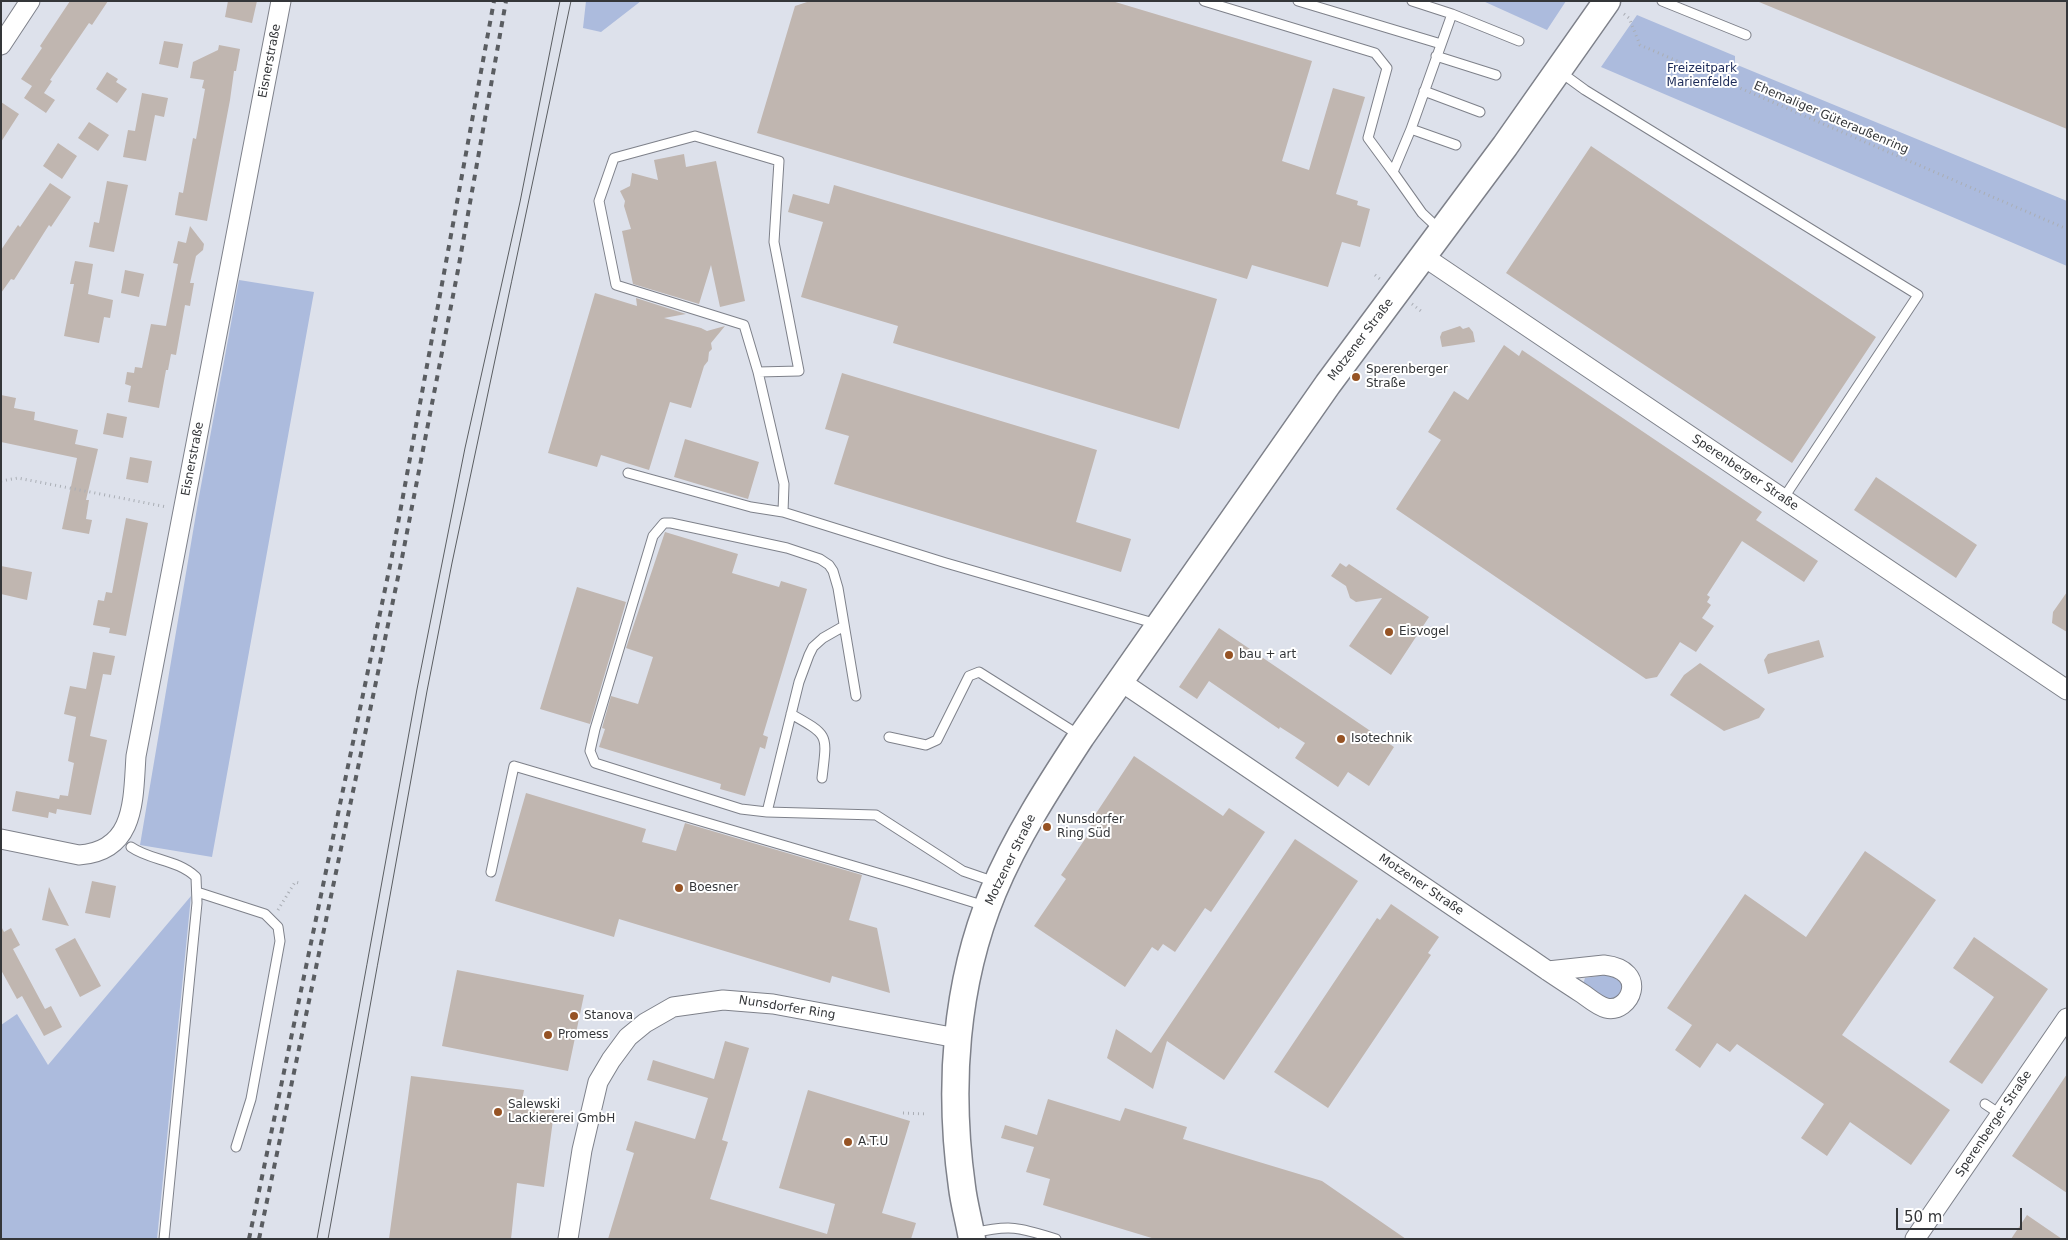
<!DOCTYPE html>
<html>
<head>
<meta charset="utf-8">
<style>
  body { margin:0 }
  #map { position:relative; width:2068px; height:1240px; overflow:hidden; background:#dde1eb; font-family:"DejaVu Sans",sans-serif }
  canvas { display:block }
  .frame { position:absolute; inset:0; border:2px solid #343639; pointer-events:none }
  .scale { position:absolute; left:1896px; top:1208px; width:126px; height:22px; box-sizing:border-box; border:2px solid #343639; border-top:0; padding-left:6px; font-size:15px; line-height:18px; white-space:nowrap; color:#343639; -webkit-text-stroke:4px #fff; paint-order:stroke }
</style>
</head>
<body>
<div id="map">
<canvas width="2068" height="1240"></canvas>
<div class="frame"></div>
<div class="scale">50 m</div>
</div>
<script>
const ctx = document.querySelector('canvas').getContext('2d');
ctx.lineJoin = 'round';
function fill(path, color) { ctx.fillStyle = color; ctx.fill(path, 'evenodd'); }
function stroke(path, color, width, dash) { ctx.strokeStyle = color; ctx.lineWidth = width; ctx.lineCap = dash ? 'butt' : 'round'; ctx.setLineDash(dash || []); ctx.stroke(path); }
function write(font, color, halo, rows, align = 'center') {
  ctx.font = font + ' "DejaVu Sans",sans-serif'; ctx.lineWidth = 4; ctx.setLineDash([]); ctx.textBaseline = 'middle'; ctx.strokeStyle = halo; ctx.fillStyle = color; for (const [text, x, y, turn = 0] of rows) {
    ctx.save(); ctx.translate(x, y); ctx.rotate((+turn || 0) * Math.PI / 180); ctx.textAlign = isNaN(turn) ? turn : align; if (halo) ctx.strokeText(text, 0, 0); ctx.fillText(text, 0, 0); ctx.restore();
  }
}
const green = new Path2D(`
  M586 1H641L601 32 583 28Z
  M1483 1H1566L1547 30Z
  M1637 15 1735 56V64L2067 201V266L1601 67Z
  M239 280 314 292 212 857 140 845 198 502Z
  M191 896 157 1239H1V1025L17 1014 48 1065Z
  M1610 974C1618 979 1625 983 1621 993L1614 999H1604L1583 984 1585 978Z`);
const building = new Path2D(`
  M70 1H108L92 25 89 23 50 80 52 81 44 93 55 100 46 113 24 98 32 86 21 79 42 48 40 46Z
  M228 1H257L252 23 225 17Z
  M810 1H1112L1312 61 1282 161 1309 170 1333 88 1365 97 1336 194 1358 201 1357 205 1370 209 1360 247 1342 242 1328 287 1252 265 1247 279 757 133 795 6Z
  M1759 1H2067V129L1759 2Z
  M164 41 183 44 178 68 159 64Z
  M219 45 240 49 236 71H234L230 100 207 221 175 215 179 192 183 193 193 138 196 139 205 89 202 88 204 80 190 78 193 62 218 50Z
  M107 72 118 79 116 82 127 89 117 103 96 89Z
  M142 93 168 98 164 117 155 115 146 161 123 157 128 130 135 131Z
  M1 102 19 114 1 142Z
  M89 122 109 135 98 151 78 138Z
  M58 143 77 156 62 179 43 166Z
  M1591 146 1876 337 1792 463 1506 273Z
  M684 154 686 167 716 161 745 301 720 307 711 265 699 304 633 284 622 231 631 229 624 206 625 201 620 191 630 186 632 173 658 180 654 160Z
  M107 181 128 185 114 252 89 247 94 222 99 223Z
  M50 183 71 197 51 227 49 225 14 280 11 279 1 293V250L18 225 20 227Z
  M834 185 1217 299 1179 429 893 343 898 326 801 297 823 222 788 212 793 194 829 204Z
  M190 226 204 244 203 250 196 256 190 283H194L190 306 185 305 176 355 171 354 168 370H166L159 408 128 402 131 386 125 384 127 372 134 373 135 367 142 368 151 324 166 326 178 264 173 263 178 241 186 243Z
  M75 261 93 264 88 294 113 300 110 318 104 317 99 343 64 336 74 284H70Z
  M125 270 144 274 139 297 121 293Z
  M595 293 637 306 636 298 686 314 664 318 701 328 707 331 725 326 711 343 712 349 709 352 708 361 704 366 691 408 670 402 649 470 601 455 597 467 548 453Z
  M1460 326 1463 329 1469 327 1473 332 1475 342 1442 347 1440 337 1442 332Z
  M1504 345 1519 356 1522 350 1762 512 1756 520 1818 561 1804 582 1742 541 1707 595 1710 597 1707 602 1711 605 1702 618 1714 626 1696 652 1680 642 1657 677 1646 679 1396 509 1441 440 1428 432 1454 391 1468 400Z
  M842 373 1097 450 1076 522 1131 539 1121 572 834 484 849 436 825 429Z
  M1 395 16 398 14 408 35 412 34 420 78 430 75 444 98 449 86 500H89L86 519 92 520 89 534 62 529 77 458 1 442Z
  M107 413 127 417 123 438 103 434Z
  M685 439 759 462 748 499 674 477Z
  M130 457 152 461 148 483 126 479Z
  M1876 477 1977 545 1956 578 1854 510Z
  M126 518 148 523 126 636 109 633 110 628 93 625 98 600 104 601 106 592 112 593Z
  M665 532 738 554 732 573 779 587 781 581 807 589 763 735 768 737 765 749 760 747 745 796 720 789 721 784 599 747 605 729 602 728 611 696 638 704 653 657 626 648Z
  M1340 563 1346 567 1349 564 1429 617 1391 675 1349 646 1382 598 1356 602 1350 598 1346 586 1331 576Z
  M1 566 32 572 27 600 1 594Z
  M577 587 626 602 590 724 540 709Z
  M2067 592V632L2052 623 2053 612Z
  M1219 628 1394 747 1369 786 1348 772 1338 787 1295 758 1305 743 1280 727 1279 729 1209 681 1197 699 1179 687Z
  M1819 640 1824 657 1768 674 1764 660 1768 654Z
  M93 652 115 656 111 675 103 674 90 736 107 740 91 815 57 809 56 814 49 812 48 818 12 811 16 791 59 799 60 795 68 796 74 763 68 761 76 717 64 714 70 686 86 689Z
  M1700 663 1765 709 1759 718 1724 731 1670 695 1684 675Z
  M1134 756 1223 816 1229 808 1265 832 1211 912 1205 908 1175 952 1163 944 1158 951 1152 947 1125 987 1034 926 1066 879 1061 875 1093 827 1089 824Z
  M526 793 646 829 642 842 676 851 685 823 862 875 849 920 877 928 890 993 832 976 830 983 619 919 614 937 495 901Z
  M1295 839 1358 881 1224 1080 1167 1041 1153 1089 1107 1058 1116 1029 1151 1053Z
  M1865 851 1936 900 1842 1035 1950 1110 1911 1165 1850 1122 1827 1156 1801 1138 1824 1104 1737 1044 1730 1052 1717 1043 1700 1068 1675 1050 1692 1025 1667 1008 1745 894 1806 937Z
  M92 881 116 886 110 918 85 913Z
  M49 887 69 926 42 920Z
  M1391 904 1439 937 1428 953 1431 955 1328 1108 1274 1072 1377 918 1380 920Z
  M1 926 4 932 11 928 20 945 13 949 45 1009 51 1006 62 1027 44 1036 22 996 17 999 1 970Z
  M1974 937 2048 989 1982 1084 1949 1062 1994 997 1953 968Z
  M75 938 101 986 80 997 55 949Z
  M457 970 584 995 568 1071 442 1046Z
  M725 1041 749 1048 722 1140 728 1142 710 1199 827 1234 835 1204 779 1188 808 1090 910 1121 882 1213 916 1223 911 1239H608L634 1153 626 1150 635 1121 695 1139 708 1098 647 1080 653 1060 714 1079Z
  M2067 1074V1193L2012 1156Z
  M411 1076 524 1090 522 1101 555 1105 544 1187 517 1183 511 1239H389Z
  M1048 1099 1120 1121 1125 1108 1187 1127 1183 1139 1322 1181 1406 1239H1155L1043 1205 1050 1179 1026 1172 1034 1147 1001 1138 1005 1125 1037 1135Z
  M2027 1215 2062 1239H2011Z`);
const path = new Path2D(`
  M1624 14 1629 18 1640 45 2067 229
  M1375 275 1381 280
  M1412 304 1421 311
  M1 481 18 478 167 507
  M278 910 295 882 299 883
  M903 1113 927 1114`);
const lane = new Path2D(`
  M1204 1 1375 53 1387 68 1368 138 1393 172
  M1298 1 1441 44
  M1412 1 1452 14 1411 129 1393 172 1422 213 1440 230
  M1662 1 1746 35
  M1452 14 1519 41
  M1436 56 1496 75
  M1559 71 1585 90 1918 295 1783 499
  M1424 91 1480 112
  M1411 129 1456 145
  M758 372 799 371 774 242 779 161 695 136 614 158 599 201 616 285 744 325 758 372 784 484 783 512
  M628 473 751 507 783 512 946 563 1157 624
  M856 696 838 588 833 571 829 565 820 559 787 548 671 523H664L653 536 595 729 590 751 595 763 741 809 767 812 876 815 963 871 995 882
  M791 714C830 736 827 734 822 778
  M889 737 926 745 937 740 969 676 979 672 1079 735
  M767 812 799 682 809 655 813 647 823 638 844 626
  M131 847C151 861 177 859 196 877L197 903 164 1239
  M491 872 514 766 908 882 985 906
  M197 892 265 914 278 927 280 941 251 1099 236 1147
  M1985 1104 2000 1114
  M974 1233C1011 1224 1021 1228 1056 1239`);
const street = new Path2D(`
  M1 45 30 1
  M1423 256 2067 690
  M1120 681 1532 960C1549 972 1566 983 1583 994 1590 999 1598 1006 1606 1008 1630 1014 1650 970 1604 965L1548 971
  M1 839 79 855C136 851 133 799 136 756L281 1
  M568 1239 582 1150 598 1082 611 1060 628 1037 645 1023 673 1007 723 1000 773 1004 957 1038
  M1915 1239 2067 1018`);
const secondary = new Path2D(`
  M972 1239C969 1221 964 1204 962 1187 948 1088 955 984 993 892 1016 837 1049 786 1081 737L1328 384 1505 146 1607 1`);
const tram = new Path2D(`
  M317 1239 417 689 465 448 520 202 560 1
  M328 1239 427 691 452 563 571 1`);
const rail = new Path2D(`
  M249 1239 392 556 494 1
  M259 1239 402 558 458 270 506 1`);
const markers = [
  [1356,377,5,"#965324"],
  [1389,632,5,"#965324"],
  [1229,655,5,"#965324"],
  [1341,739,5,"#965324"],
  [1047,827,5,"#965324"],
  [679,888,5,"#965324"],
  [574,1016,5,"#965324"],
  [548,1035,5,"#965324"],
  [498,1112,5,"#965324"],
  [848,1142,5,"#965324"]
];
const streetNames = [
  ["Eisnerstraße",270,61,-79],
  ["Ehemaliger Güteraußenring",1831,118,23],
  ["Motzener Straße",1361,340,-53],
  ["Eisnerstraße",193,459,-79],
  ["Sperenberger Straße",1745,473,34],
  ["Motzener Straße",1011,860,-64],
  ["Motzener Straße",1421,885,34],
  ["Nunsdorfer Ring",787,1008,9],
  ["Sperenberger Straße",1994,1124,-56]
];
const parkNames = [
  ["Freizeitpark",1702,69],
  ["Marienfelde",1702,83]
];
const poiNames = [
  ["Sperenberger",1366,370],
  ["Straße",1366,384],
  ["Eisvogel",1399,632],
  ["bau + art",1239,655],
  ["Isotechnik",1351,739],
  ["Nunsdorfer",1057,820],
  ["Ring Süd",1057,834],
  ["Boesner",689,888],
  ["Stanova",584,1016],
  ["Promess",558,1035],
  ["Salewski",508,1105],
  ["Lackiererei GmbH",508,1119],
  ["A.T.U",858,1142]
];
fill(green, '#acbbdd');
fill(building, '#c0b6b0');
stroke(lane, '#7e818a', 11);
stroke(street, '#7e818a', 21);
stroke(secondary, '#7e818a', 29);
stroke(path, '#aaaeb5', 3, [1, 4]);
stroke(lane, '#fff', 9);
stroke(street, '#fff', 19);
stroke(secondary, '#fff', 26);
stroke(tram, '#5a5d61', 1);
stroke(rail, '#5a5d61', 4, [6, 6]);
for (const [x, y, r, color] of markers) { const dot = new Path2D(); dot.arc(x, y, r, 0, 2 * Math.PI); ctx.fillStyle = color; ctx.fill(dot); stroke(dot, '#fff', 2); }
write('12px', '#343639', '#fff', streetNames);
write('12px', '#1b2a58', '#fff', parkNames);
write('12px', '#343639', '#fff', poiNames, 'left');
</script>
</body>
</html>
